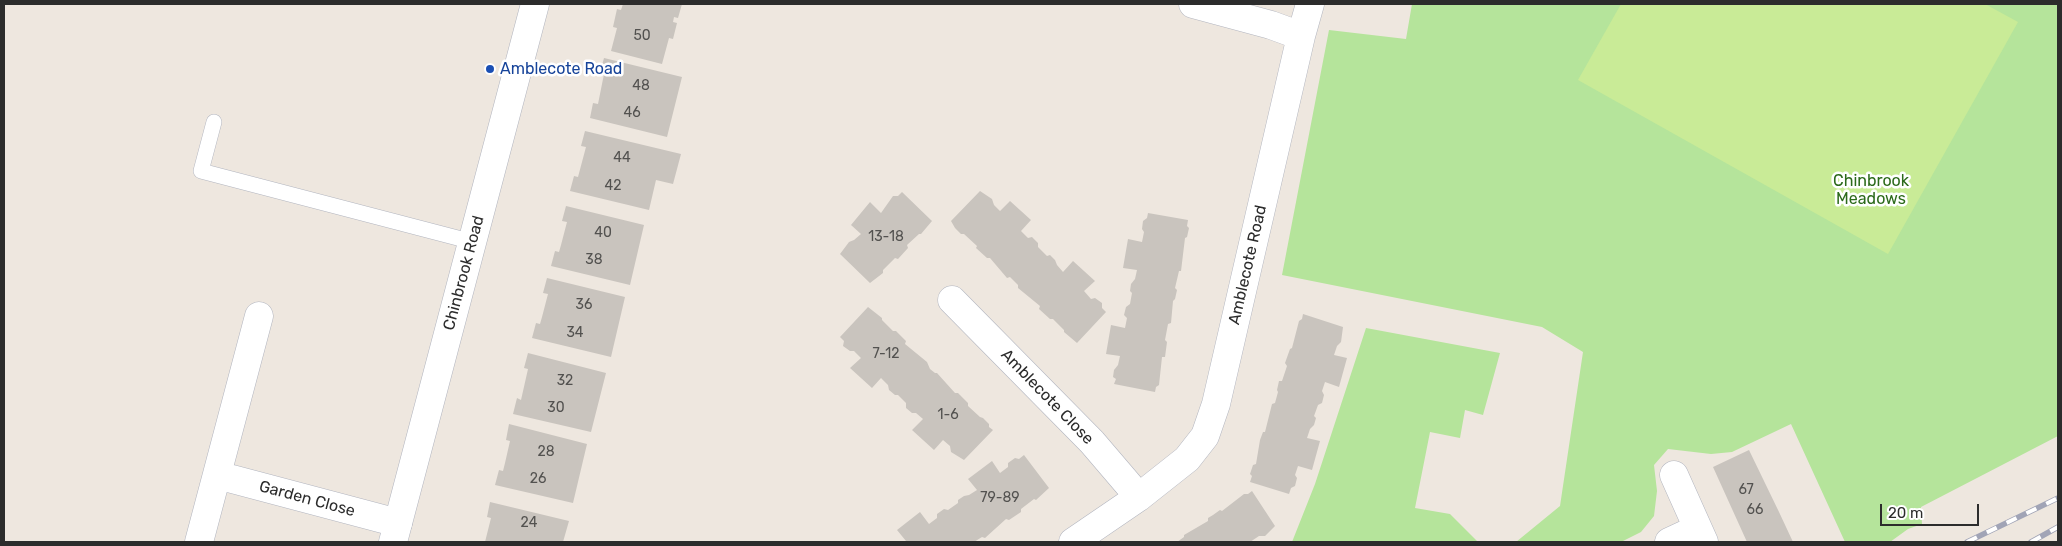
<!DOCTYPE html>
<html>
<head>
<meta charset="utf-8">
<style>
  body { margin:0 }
  #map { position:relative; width:2062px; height:546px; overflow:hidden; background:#eee7df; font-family:Rubik,sans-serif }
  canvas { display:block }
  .frame { position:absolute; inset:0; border:5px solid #2c2c2c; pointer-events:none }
  .scale { position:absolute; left:1880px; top:504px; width:99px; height:22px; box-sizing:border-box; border:2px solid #2c2c2c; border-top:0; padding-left:6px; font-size:15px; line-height:18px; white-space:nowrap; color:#2c2c2c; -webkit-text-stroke:4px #fff; paint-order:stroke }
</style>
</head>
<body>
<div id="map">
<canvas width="2062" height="546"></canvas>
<div class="frame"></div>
<div class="scale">20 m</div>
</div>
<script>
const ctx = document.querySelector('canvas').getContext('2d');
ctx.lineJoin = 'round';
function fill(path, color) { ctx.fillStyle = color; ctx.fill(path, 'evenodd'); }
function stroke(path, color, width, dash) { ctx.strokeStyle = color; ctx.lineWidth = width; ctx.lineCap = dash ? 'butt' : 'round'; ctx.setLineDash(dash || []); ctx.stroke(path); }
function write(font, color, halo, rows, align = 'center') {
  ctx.font = font + ' Rubik,sans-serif'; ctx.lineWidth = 5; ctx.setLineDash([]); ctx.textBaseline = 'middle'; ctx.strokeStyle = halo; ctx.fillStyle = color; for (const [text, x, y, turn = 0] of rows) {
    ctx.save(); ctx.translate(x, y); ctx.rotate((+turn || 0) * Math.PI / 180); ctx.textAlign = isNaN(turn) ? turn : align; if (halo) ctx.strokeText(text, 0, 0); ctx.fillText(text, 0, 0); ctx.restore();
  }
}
const green = new Path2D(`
  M1412 4H2058V436L1921 507 1922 524 1908 529 1890 542H1845L1791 424 1732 452 1711 454 1668 449 1654 465 1657 491 1654 516 1641 532 1621 542H1516L1560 506 1583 352 1542 327 1282 275 1329 30 1406 39Z
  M1366 328 1500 353 1483 415 1465 410 1460 438 1430 432 1415 508 1450 514 1478 542H1292L1315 484Z`);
const pitch = new Path2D(`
  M1621 4H1985L2018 22 1888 254 1578 80Z`);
const building = new Path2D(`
  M623 4H682L678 18 674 17 673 22 677 23 673 39 669 38 662 64 611 51 617 28 613 27 617 9 621 10Z
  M604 58 682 77 667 137 590 118 593 103 598 104 604 74 600 73Z
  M585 131 681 154 673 184 656 180 649 210 570 191 574 176 578 177 586 147 581 146Z
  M980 191 992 199 994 205 1000 211 1010 201 1031 220 1021 231 1028 238 1032 237 1038 243V247L1047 256 1050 255 1055 260 1057 265 1063 272 1073 261 1095 281 1084 291 1091 299 1095 298 1102 303V308L1106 312 1077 343 1064 332V330L1053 319H1050L1039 309 1040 306 1018 288V285L1010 277 1007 278 990 258H987L976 248 977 246 964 234H961L955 228 951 221Z
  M902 192 932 221 921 234H919L907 245 908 248 898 259 895 258 883 270V273L870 283 840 254 849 242 854 240 861 234 851 225 870 202 881 213 893 196H898Z
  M566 206 644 225 630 285 551 266 555 251 559 252 561 245 567 222 562 221Z
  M1148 213 1188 220 1187 226 1189 228 1187 237 1185 238 1181 271H1179L1175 288 1177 290 1175 299 1173 301 1171 323 1168 324 1165 340 1167 342 1165 357H1162L1159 385 1156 387 1155 392 1114 384 1116 379 1113 377 1114 370 1118 365 1120 356 1106 354 1111 325 1125 328 1127 318 1124 315 1126 307 1130 304 1132 293 1130 291 1131 284 1135 279 1137 270 1123 268 1128 239 1142 242 1144 232 1142 229 1143 221 1147 218Z
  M547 278 625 297 611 357 532 338 536 323 540 324 542 317 548 294 543 293Z
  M868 307 882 318V320L893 331H896L906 341 905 344 927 362 930 369 935 373H937L955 393H958L968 403V406L980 417 983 418 989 424V427L993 430 964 460 951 452 950 446 943 440 934 450 912 430 923 419 916 413H912L906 408V403L898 395H895L889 390 888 385 881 378 872 388 850 368 861 358 854 351H850L843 346 844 341 840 337Z
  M1303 314 1343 327 1341 342 1337 346 1334 355 1347 358 1339 387 1325 382 1322 391 1324 395 1322 403 1318 405 1314 416 1316 418 1314 425 1310 429 1307 438 1320 441 1312 470 1298 466 1295 475 1297 478 1295 486 1291 488 1289 494 1250 482 1252 476 1250 474 1253 465 1256 464 1260 440 1263 432H1265L1272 404 1275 403 1278 392 1277 390 1279 381H1282L1287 366 1285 363 1290 349 1292 348 1299 321 1302 319Z
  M528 353 606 373 591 432 513 414 517 398 521 400 528 369 524 368Z
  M509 424 587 444 573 503 495 485 499 470 503 471 505 463 510 441 506 440Z
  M1749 450 1779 512 1793 542H1747L1713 467Z
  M1024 455 1049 488 1036 500 1034 499 1021 509V512L1009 520 1006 519 985 538 982 537 974 542H904L906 541 897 530 920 512 929 524 937 518V514L944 509 948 510 958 503V500L964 496 969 495 977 490 968 479 992 461 1000 473 1008 467V463L1015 458 1019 459Z
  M1252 491 1275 526 1265 536H1259L1250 542H1177L1184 537V535L1208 521V518L1213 515 1220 510 1222 511 1244 494H1248Z
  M490 502 569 521 563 542H485L491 518 487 517Z`);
const lane = new Path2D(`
  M214 122 201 171 473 242`);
const street = new Path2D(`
  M1301 36 1310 4
  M952 300 1092 442 1139 497
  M217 475 398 523
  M1674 475 1704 542
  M199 542 259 316
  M1073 542 1139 497 1187 459 1205 436 1216 404 1301 36 1271 25 1193 4
  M1669 542 1697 529`);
const secondary = new Path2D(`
  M393 542 535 4`);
const rail = new Path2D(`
  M1967 542 2058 498
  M2031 542 2058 527`);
const markers = [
  [490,69,5,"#1a4fb4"]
];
const numberNames = [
  ["50",642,36],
  ["48",641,86],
  ["46",632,113],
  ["44",622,158],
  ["42",613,186],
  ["40",603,233],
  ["13-18",886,237],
  ["38",594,260],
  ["36",584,305],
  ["34",575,333],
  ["7-12",886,354],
  ["32",565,381],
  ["30",556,408],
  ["1-6",948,415],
  ["28",546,452],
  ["26",538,479],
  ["67",1746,490],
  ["79-89",1000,498],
  ["66",1755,510],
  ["24",529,523]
];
const transitNames = [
  ["Amblecote Road",500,69]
];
const parkNames = [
  ["Chinbrook",1871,181],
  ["Meadows",1871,199]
];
const streetNames = [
  ["Amblecote Road",1248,265,-77],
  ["Chinbrook Road",464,273,-75],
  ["Amblecote Close",1047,397,46],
  ["Garden Close",307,499,15]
];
fill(green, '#b5e49b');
fill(pitch, '#c9eb97');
fill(building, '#c9c4be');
stroke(lane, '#b2b5bf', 16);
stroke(street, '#b2b5bf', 29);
stroke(secondary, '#b2b5bf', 29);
stroke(lane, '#fff', 15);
stroke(street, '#fff', 28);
stroke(secondary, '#fff', 28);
stroke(rail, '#a1a4b6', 5.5);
stroke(rail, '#fff', 4, [11]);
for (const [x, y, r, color] of markers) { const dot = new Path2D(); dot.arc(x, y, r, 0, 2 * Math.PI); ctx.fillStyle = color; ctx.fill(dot); stroke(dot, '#fff', 2); }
write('14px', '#535250', null, numberNames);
write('16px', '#164399', '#fff', transitNames, 'left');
write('16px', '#2c6a1b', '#fff', parkNames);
write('16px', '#2c2c2c', '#fff', streetNames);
</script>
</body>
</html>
